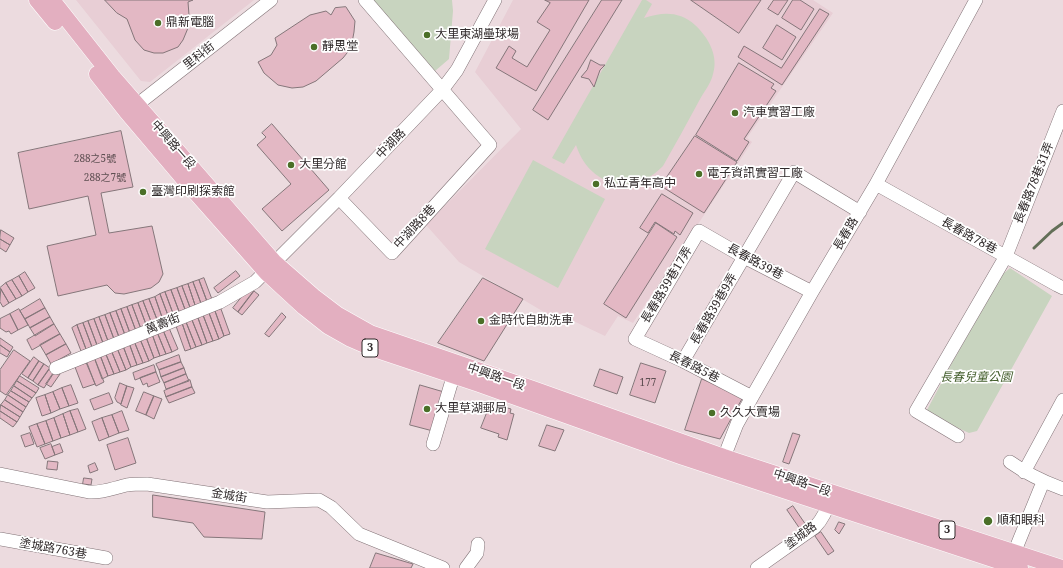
<!DOCTYPE html>
<html>
<head>
<meta charset="utf-8">
<style>
  body { margin:0 }
  canvas { display:block; background:#ecdbdf }
</style>
</head>
<body>
<canvas width="1063" height="568"></canvas>
<script>
const ctx = document.querySelector('canvas').getContext('2d');
ctx.lineJoin = 'round';
function fill(path, color) { ctx.fillStyle = color; ctx.fill(path, 'evenodd'); }
function stroke(path, color, width, dash) { ctx.strokeStyle = color; ctx.lineWidth = width; ctx.lineCap = dash ? 'butt' : 'round'; ctx.setLineDash(dash || []); ctx.stroke(path); }
function write(font, color, halo, rows, align = 'center') {
  ctx.font = font + ' "Noto Serif","Noto Sans TC",serif'; ctx.lineWidth = 3.5; ctx.setLineDash([]); ctx.textBaseline = 'middle'; ctx.strokeStyle = halo; ctx.fillStyle = color; for (const [text, x, y, turn = 0] of rows) {
    ctx.save(); ctx.translate(x, y); ctx.rotate((+turn || 0) * Math.PI / 180); ctx.textAlign = isNaN(turn) ? turn : align; if (halo) ctx.strokeText(text, 0, 0); ctx.fillText(text, 0, 0); ctx.restore();
  }
}
const built = new Path2D(`
  M76 0H254L150 82 141 81Z
  M513 0H813L833 13 747 138 752 142 633 323 618 316 605 336 565 317 561 322 459 262 426 225 521 129 475 72Z`);
const green = new Path2D(`
  M373 0H452L453 11 449 59 435 71Z
  M642 0H646L652 4 644 18C663 12 679 11 695 25 708 37 719 56 713 74 711 84 703 93 699 101 687 123 675 145 663 166 633 198 589 186 576 145L564 164 552 158Z
  M533 160 605 199 558 288 485 249Z
  M1010 268 1052 296 977 431 969 433 956 427 927 410 953 361 1003 274Z`);
const stream = new Path2D(`
  M1034 248 1052 231 1063 223`);
const building = new Path2D(`
  M105 0H193L188 2 189 15 188 28 183 40 178 47 163 53H154L144 50 135 40 127 19 117 13Z
  M545 0H589L536 91 496 68 509 46 516 51 512 58 527 67 550 30 537 22 550 3Z
  M602 0H622L548 120 533 110Z
  M691 0H761L739 33Z
  M774 0H788L778 15 768 9Z
  M793 0H800L814 9 801 30 782 18Z
  M346 7 355 21 354 32 351 48 343 58 316 81 303 87 292 88 278 85 264 73 258 62 271 55 277 45 275 38 310 15 326 11 331 15 335 8Z
  M820 9 829 14 782 85 738 57 744 46 781 68Z
  M777 25 796 37 782 60 763 48Z
  M591 60 600 65H605L600 70 594 87 589 79 581 77 587 70Z
  M739 63 774 84 771 88 776 91 744 139 749 142 737 161 696 135Z
  M272 124 329 190 282 231 262 209 291 184 257 145 266 137 262 133Z
  M121 131 133 187 101 193 109 233 152 226 163 274 159 282 151 288 124 294 115 293 107 285 58 296 47 246 96 235 88 196 29 209 18 153Z
  M695 136 737 162 704 213 661 186Z
  M662 194 693 213 680 235 675 231 674 234 655 222 648 233 640 228Z
  M656 223 677 237 626 318 604 304Z
  M1 230 14 238 10 245 0 239Z
  M0 239 10 245 6 252 0 248Z
  M236 271 240 276 218 293 214 288Z
  M25 272 35 288 28 292 19 276Z
  M19 276 28 292 22 296 12 280Z
  M204 278 213 302 208 304 199 280Z
  M483 278 523 299 484 361 438 343Z
  M12 280 22 296 16 299 6 283Z
  M199 280 208 304 202 306 193 282Z
  M193 282 202 306 196 308 188 284Z
  M6 283 16 299 9 303 0 288Z
  M188 284 196 308 191 310 182 286Z
  M182 286 191 310 186 312 177 288Z
  M250 287 254 291 238 312 233 308Z
  M177 288 186 312 180 314 171 290Z
  M1 289 9 303 3 307 0 302Z
  M171 290 180 314 174 316 165 292Z
  M254 291 259 295 242 315 238 312Z
  M165 292 174 316 169 318 160 294Z
  M160 294 169 318 163 320 155 297Z
  M155 297 163 320 158 322 149 299Z
  M40 299 45 308 25 319 20 311Z
  M149 299 158 322 152 324 143 301Z
  M143 301 152 324 147 327 138 303Z
  M138 303 147 327 141 329 132 305Z
  M132 305 141 329 136 331 127 307Z
  M127 307 136 331 130 333 121 309Z
  M45 308 50 317 30 328 25 319Z
  M19 309 28 325 18 330 10 314Z
  M121 309 130 333 125 335 116 311Z
  M221 309 230 334 224 336 215 311Z
  M116 311 125 335 119 337 110 313Z
  M215 311 224 336 219 339 209 313Z
  M110 313 119 337 114 339 105 315Z
  M209 313 219 339 213 341 203 315Z
  M282 313 286 317 269 337 265 334Z
  M10 314 18 330 11 334 9 331 6 332 0 328V319Z
  M105 315 114 339 108 341 99 317Z
  M203 315 213 341 207 343 198 318Z
  M50 317 54 324 35 336 30 328Z
  M99 317 108 341 103 343 94 319Z
  M198 318 207 343 202 345 192 320Z
  M94 319 103 343 97 345 88 321Z
  M192 320 202 345 196 347 186 322Z
  M88 321 97 345 92 347 83 323Z
  M186 322 196 347 191 349 182 323Z
  M83 323 92 347 86 349 77 325Z
  M182 323 191 349 185 351 176 326Z
  M54 324 60 334 32 350 27 340Z
  M77 325 86 349 81 351 72 328Z
  M169 328 178 349 172 352 163 330Z
  M163 330 172 352 166 354 157 332Z
  M157 332 166 354 160 356 152 334Z
  M60 334 66 344 46 355 40 345Z
  M152 334 160 356 154 358 146 337Z
  M146 337 154 358 149 361 140 339Z
  M0 338 13 347 10 352 0 345Z
  M140 339 149 361 143 363 134 341Z
  M134 341 143 363 137 365 129 343Z
  M129 343 137 365 131 367 123 346Z
  M66 344 71 353 51 364 46 355Z
  M0 345 10 352 7 357 0 353Z
  M123 346 131 367 126 370 117 348Z
  M117 348 126 370 120 372 111 350Z
  M14 350 30 361 6 395 0 391V370Z
  M111 350 120 372 114 374 105 352Z
  M105 352 114 374 108 376 100 355Z
  M100 355 108 376 102 379 94 357Z
  M179 355 181 362 159 370 156 364Z
  M34 357 39 361 28 378 22 374Z
  M94 357 104 382 96 386 85 360Z
  M39 361 44 364 33 381 28 378Z
  M181 362 184 368 161 377 159 370Z
  M87 363 95 384 83 388 75 367Z
  M641 363 666 371 655 403 630 395Z
  M44 364 50 368 38 385 33 381Z
  M154 365 156 372 135 380 133 373Z
  M50 368 55 371 44 388 38 385Z
  M184 368 186 374 164 383 161 377Z
  M600 369 623 377 617 394 594 386Z
  M55 371 60 374 51 387 46 384Z
  M156 372 160 382 148 387 147 383 143 385 140 378Z
  M186 374 189 381 166 389 164 383Z
  M20 376 39 388 36 393 17 381Z
  M702 379 743 397 720 439 685 430Z
  M190 380 192 387 166 397 164 391Z
  M17 381 36 393 32 398 14 386Z
  M120 383 127 386 121 404 117 402 115 398Z
  M71 385 78 403 69 406 62 388Z
  M420 385 444 392 433 431 410 425Z
  M14 386 32 398 29 402 11 391Z
  M127 386 134 388 127 408 121 405Z
  M192 387 195 393 169 403 166 397Z
  M62 388 69 406 60 409 53 392Z
  M11 391 29 402 26 407 8 395Z
  M53 392 60 409 51 413 45 395Z
  M144 392 154 396 146 415 136 411Z
  M109 393 113 403 94 410 90 400Z
  M8 395 26 407 23 412 5 400Z
  M45 395 51 413 42 416 36 398Z
  M154 396 162 399 154 419 146 415Z
  M5 400 23 412 20 417 1 405Z
  M491 403 511 409 510 413 514 414 507 440 498 437 499 434 481 428Z
  M1 405 20 417 17 422 0 411Z
  M78 409 86 429 78 432 70 411Z
  M0 411 17 422 13 427 0 418Z
  M70 411 78 432 70 435 63 414Z
  M122 411 129 430 119 433 112 415Z
  M63 414 70 435 61 438 54 418Z
  M112 415 119 433 109 437 102 418Z
  M54 418 61 438 53 441 46 421Z
  M102 418 109 437 99 441 92 422Z
  M46 421 53 441 45 444 37 424Z
  M37 424 45 444 37 447 29 427Z
  M547 425 564 430 555 451 539 446Z
  M30 433 34 444 25 447 21 436Z
  M793 433 800 435 789 464 783 462Z
  M128 438 136 463 115 470 107 445Z
  M51 444 55 455 45 459 40 448Z
  M60 444 63 452 55 455 52 447Z
  M48 461 58 462 57 470 47 469Z
  M95 463 98 470 90 473 88 466Z
  M84 478 92 479 91 485 83 484Z
  M153 495 265 512 262 539 204 537 193 523 153 517Z
  M793 506 806 525 800 529 787 510Z
  M839 522 845 524 839 534 835 530Z
  M821 532 834 551 828 555 815 536Z
  M376 553 413 564 411 568H370Z`);
const minor = new Path2D(`
  M129 111 271 0
  M876 184 1057 285 1063 288
  M339 198 392 253 490 145 365 0
  M683 361 794 172 860 212
  M56 368 220 302 255 282 339 198 442 90 457 70 495 0
  M752 397 683 361 635 339 699 231 744 257 812 292
  M958 436 916 411 1006 256 1063 111
  M433 444 456 367
  M1010 462C1027 474 1044 482 1063 489
  M721 465 737 424 752 397 812 292 876 184 976 0
  M1024 472 1063 400
  M0 474 89 492C104 493 113 488 127 485 133 484 140 484 147 484L267 502 319 500 331 507 359 534 443 568
  M0 539 106 558
  M1014 553 1043 482
  M466 568 477 553 478 544
  M757 568 815 527C823 519 828 507 831 496`);
const major = new Path2D(`
  M37 0 55 22
  M52 0 112 76 274 262 313 296 338 315 370 333 533 389 724 457 1062 568
  M97 74 127 112 183 178 266 272 304 307 328 326 351 339 374 349 479 384 683 457 1020 568`);
const markers = [
  [158,23,4,"#4b6f28"],
  [427,35,4,"#4b6f28"],
  [314,47,4,"#4b6f28"],
  [735,113,4,"#4b6f28"],
  [291,165,4,"#4b6f28"],
  [699,174,4,"#4b6f28"],
  [596,184,4,"#4b6f28"],
  [143,192,4,"#4b6f28"],
  [481,321,4,"#4b6f28"],
  [427,409,4,"#4b6f28"],
  [712,413,4,"#4b6f28"],
  [988,521,5,"#4b6f28"]
];
const numberNames = [
  ["288之5號",95,159],
  ["288之7號",105,178],
  ["177",648,383]
];
const shields = [
  [370,348,16],
  [947,530,16]
];
const shieldNames = [
  ["3",370,348],
  ["3",947,530]
];
const poiNames = [
  ["鼎新電腦",166,23],
  ["大里東湖壘球場",435,35],
  ["靜思堂",322,47],
  ["汽車實習工廠",743,113],
  ["大里分館",299,165],
  ["電子資訊實習工廠",707,174],
  ["私立青年高中",604,184],
  ["臺灣印刷探索館",151,192],
  ["金時代自助洗車",489,321],
  ["大里草湖郵局",435,409],
  ["久久大賣場",720,413],
  ["順和眼科",997,521]
];
const streetNames = [
  ["里科街",199,56,-38],
  ["中湖路",391,144,-46],
  ["中興路一段",173,145,49],
  ["長春路78巷31弄",1034,183,-68],
  ["中湖路8巷",415,227,-47],
  ["長春路",846,234,-59],
  ["長春路78巷",969,236,29],
  ["長春路39巷",755,262,28],
  ["長春路39巷17弄",667,285,-59],
  ["長春路39巷9弄",714,309,-60],
  ["萬壽街",163,324,-22],
  ["長春路5巷",694,367,27],
  ["中興路一段",496,377,19],
  ["中興路一段",802,483,19],
  ["金城街",229,496,9],
  ["塗城路",801,536,-37],
  ["塗城路763巷",53,549,10]
];
const parkNames = [
  ["長春兒童公園",976,378]
];
fill(built, '#e8ced5');
fill(green, '#c8d4bf');
stroke(stream, '#636f58', 3);
fill(building, '#e3b8c4');
stroke(building, '#85767a', 1);
stroke(minor, '#827377', 14);
stroke(major, '#fff', 17);
stroke(minor, '#fff', 13);
stroke(major, '#e3afc0', 16);
for (const [x, y, r, color] of markers) { const dot = new Path2D(); dot.arc(x, y, r, 0, 2 * Math.PI); ctx.fillStyle = color; ctx.fill(dot); stroke(dot, '#fff', 1.5); }
write('10px', '#5d4e51', null, numberNames);
for (const [x, y, w] of shields) { const box = new Path2D(); box.roundRect(x - w / 2, y - 9, w, 18, 3); ctx.fillStyle = '#fff'; ctx.fill(box); stroke(box, '#302a2b', 1); }
write('bold 11px', '#302a2b', null, shieldNames);
write('12px', '#302a2b', '#fff', poiNames, 'left');
write('12px', '#302a2b', '#fff', streetNames);
write('italic 12px', '#445f2d', '#fff', parkNames);
</script>
</body>
</html>
